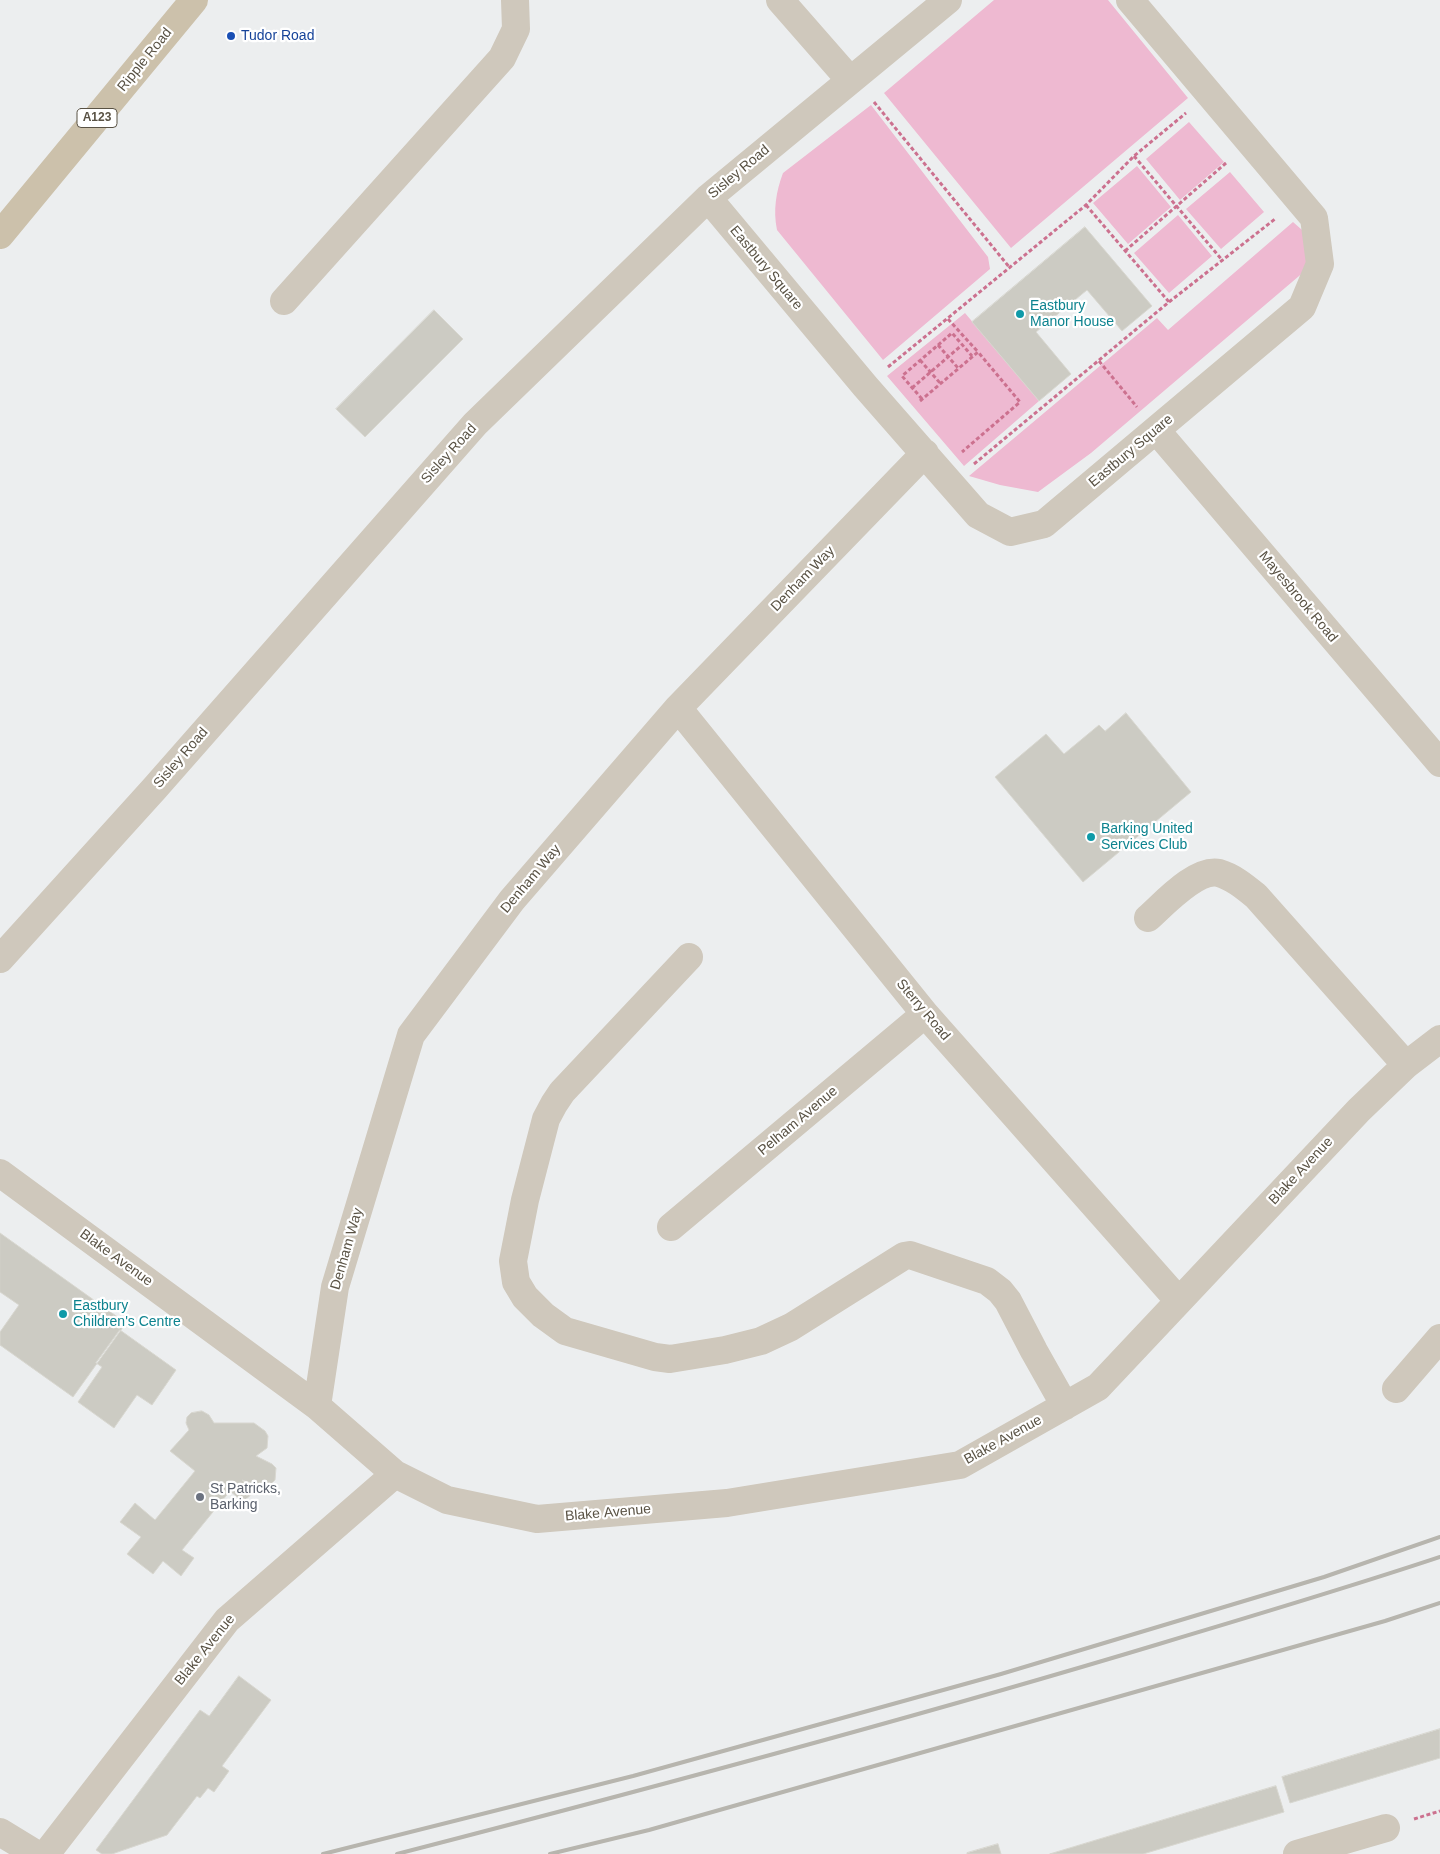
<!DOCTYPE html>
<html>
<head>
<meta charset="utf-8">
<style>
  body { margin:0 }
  canvas { display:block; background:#eceeef }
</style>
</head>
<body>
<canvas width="1440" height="1854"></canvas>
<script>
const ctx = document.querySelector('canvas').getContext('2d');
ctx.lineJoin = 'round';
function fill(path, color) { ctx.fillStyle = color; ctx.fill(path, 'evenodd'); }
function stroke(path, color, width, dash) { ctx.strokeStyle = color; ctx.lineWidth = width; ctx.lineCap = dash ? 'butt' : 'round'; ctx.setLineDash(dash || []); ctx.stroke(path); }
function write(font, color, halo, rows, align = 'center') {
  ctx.font = font + ' Arial,sans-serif'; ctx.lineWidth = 4.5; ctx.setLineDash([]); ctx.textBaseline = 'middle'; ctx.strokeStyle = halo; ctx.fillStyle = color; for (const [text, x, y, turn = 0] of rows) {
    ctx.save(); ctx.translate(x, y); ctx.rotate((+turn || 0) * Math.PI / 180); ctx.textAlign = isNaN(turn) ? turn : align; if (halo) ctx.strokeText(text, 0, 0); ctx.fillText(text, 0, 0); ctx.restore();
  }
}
const green = new Path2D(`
  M994 0H1108L1188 98 1011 248 884 93Z
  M871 105 988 257 990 269 883 360 777 230C773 210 776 192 783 173Z
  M1189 122 1224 162 1180 200 1146 159Z
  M1137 166 1171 207 1128 244 1093 203Z
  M1230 172 1264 212 1221 249 1186 209Z
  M1178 215 1212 256 1169 293 1134 253Z
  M1293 222 1310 237 1312 265 1091 453 1038 492 1000 485 969 476 1157 318 1168 330Z
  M965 313 1039 401 964 466 887 376Z`);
const building = new Path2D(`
  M1085 227 1152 306 1122 331 1087 290 1036 332 1071 374 1039 401 972 322Z
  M434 310 463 339 365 437 336 409Z
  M1126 713 1191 792 1083 882 995 777 1046 734 1064 754 1099 725 1105 731Z
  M0 1233 126 1323 73 1397 0 1345V1332L19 1305 0 1292Z
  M120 1330 176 1370 152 1405 137 1395 114 1428 78 1402 102 1367 96 1363Z
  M202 1411 209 1415 214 1423H254L265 1431 268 1436 267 1448 256 1456 272 1464 276 1468 275 1480 266 1489 242 1480 255 1491 243 1502 230 1491 182 1550 194 1558 181 1576 163 1561 153 1574 127 1554 141 1537 120 1522 135 1503 155 1520 195 1471 170 1451 189 1430 186 1423 187 1417 191 1413Z
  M239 1676 271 1700 222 1766 229 1771 214 1792 208 1788 200 1798 197 1796 167 1835 112 1854H102L96 1850 200 1710 209 1716Z
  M1440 1729V1758L1290 1803 1282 1777Z
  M1276 1786 1284 1812 1143 1854H1050Z
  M998 1844 1001 1854H967V1853Z`);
const path = new Path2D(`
  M874 102 1010 268
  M1134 156 1223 261
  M1086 205 1169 302
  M1125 251 1226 163
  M948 319 978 352
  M938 345 958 368
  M920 360 940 383
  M1099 361 1137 407
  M888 367 1086 205 1134 156 1186 113
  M912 388 962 345
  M922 399 902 376 952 333 972 356
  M920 401 978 352 1020 402 962 452
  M974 464 1169 302 1275 219
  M1414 1819 1440 1811`);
const minor = new Path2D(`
  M780 0 850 80
  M708 198 865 386 978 515 1010 532 1044 524 1302 307 1320 264 1314 218 1130 0
  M284 301 502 58 516 29 515 0
  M1156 430 1440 763
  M678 708 925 1014 1179 1301
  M1148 918C1164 904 1196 868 1219 873 1233 877 1245 887 1256 896L1406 1065
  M689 957 562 1092 554 1104 546 1119 525 1200 513 1261 516 1282 525 1297 543 1315 565 1331 655 1357 670 1359 725 1350 761 1341 791 1327 904 1256 910 1255 987 1281 1000 1291 1008 1301 1034 1351 1065 1406
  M0 959 154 789 475 424 708 198 948 0
  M0 1173 317 1406 395 1474 447 1500 537 1519 727 1503 960 1465 1098 1387 1359 1110 1406 1065 1440 1039
  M671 1227 925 1014
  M1396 1389 1440 1338
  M317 1406 335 1287 411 1035 512 900 678 708 925 453
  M0 1832 36 1854
  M46 1854 227 1620 395 1474
  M1297 1854 1386 1828`);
const major = new Path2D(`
  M0 235 194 0`);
const rail = new Path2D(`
  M323 1854 633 1776 1001 1674 1324 1577 1440 1537
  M397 1854C652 1788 907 1720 1159 1644 1253 1616 1347 1588 1440 1557
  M550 1854 649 1830 1385 1621 1440 1603`);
const markers = [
  [231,36,5,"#1a4fb4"],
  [1020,314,5,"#0f9aa8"],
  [1091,837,5,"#0f9aa8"],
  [63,1314,5,"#0f9aa8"],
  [200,1497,5,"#6b7280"]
];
const shields = [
  [97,118,40]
];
const shieldNames = [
  ["A123",97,118]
];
const transitNames = [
  ["Tudor Road",241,36]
];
const streetNames = [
  ["Ripple Road",145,60,-51],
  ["Sisley Road",739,172,-40],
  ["Eastbury Square",766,268,50],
  ["Eastbury Square",1131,451,-40],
  ["Sisley Road",449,454,-48],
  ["Denham Way",803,579,-46],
  ["Mayesbrook Road",1298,597,50],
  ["Sisley Road",181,758,-49],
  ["Denham Way",531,879,-50],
  ["Sterry Road",923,1010,50],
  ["Pelham Avenue",798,1121,-40],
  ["Blake Avenue",1301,1171,-47],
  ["Denham Way",347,1249,-74],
  ["Blake Avenue",116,1258,36],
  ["Blake Avenue",1003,1440,-29],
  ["Blake Avenue",608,1513,-5],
  ["Blake Avenue",205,1650,-51]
];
const cultureNames = [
  ["Eastbury",1030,306],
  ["Manor House",1030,322],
  ["Barking United",1101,829],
  ["Services Club",1101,845],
  ["Eastbury",73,1306],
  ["Children's Centre",73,1322]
];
const worshipNames = [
  ["St Patricks,",210,1489],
  ["Barking",210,1505]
];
fill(green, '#eeb9d1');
fill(building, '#cccbc3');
stroke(building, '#d8d7d0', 1);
stroke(path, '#cc718f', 3, [4, 2.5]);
stroke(minor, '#cfc8bc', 28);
stroke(major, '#ccc1ab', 28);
stroke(rail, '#b7b5ae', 4);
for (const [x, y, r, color] of markers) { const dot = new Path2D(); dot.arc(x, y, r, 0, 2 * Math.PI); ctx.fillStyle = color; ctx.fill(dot); stroke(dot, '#fff', 2); }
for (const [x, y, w] of shields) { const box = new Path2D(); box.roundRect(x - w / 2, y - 9.5, w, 19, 4); ctx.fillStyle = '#fff'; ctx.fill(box); stroke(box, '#595244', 1); }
write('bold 12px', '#595244', null, shieldNames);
write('14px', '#164399', '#fff', transitNames, 'left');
write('14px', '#595244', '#fff', streetNames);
write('14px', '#0d838f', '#fff', cultureNames, 'left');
write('14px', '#5b616d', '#fff', worshipNames, 'left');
</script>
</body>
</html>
